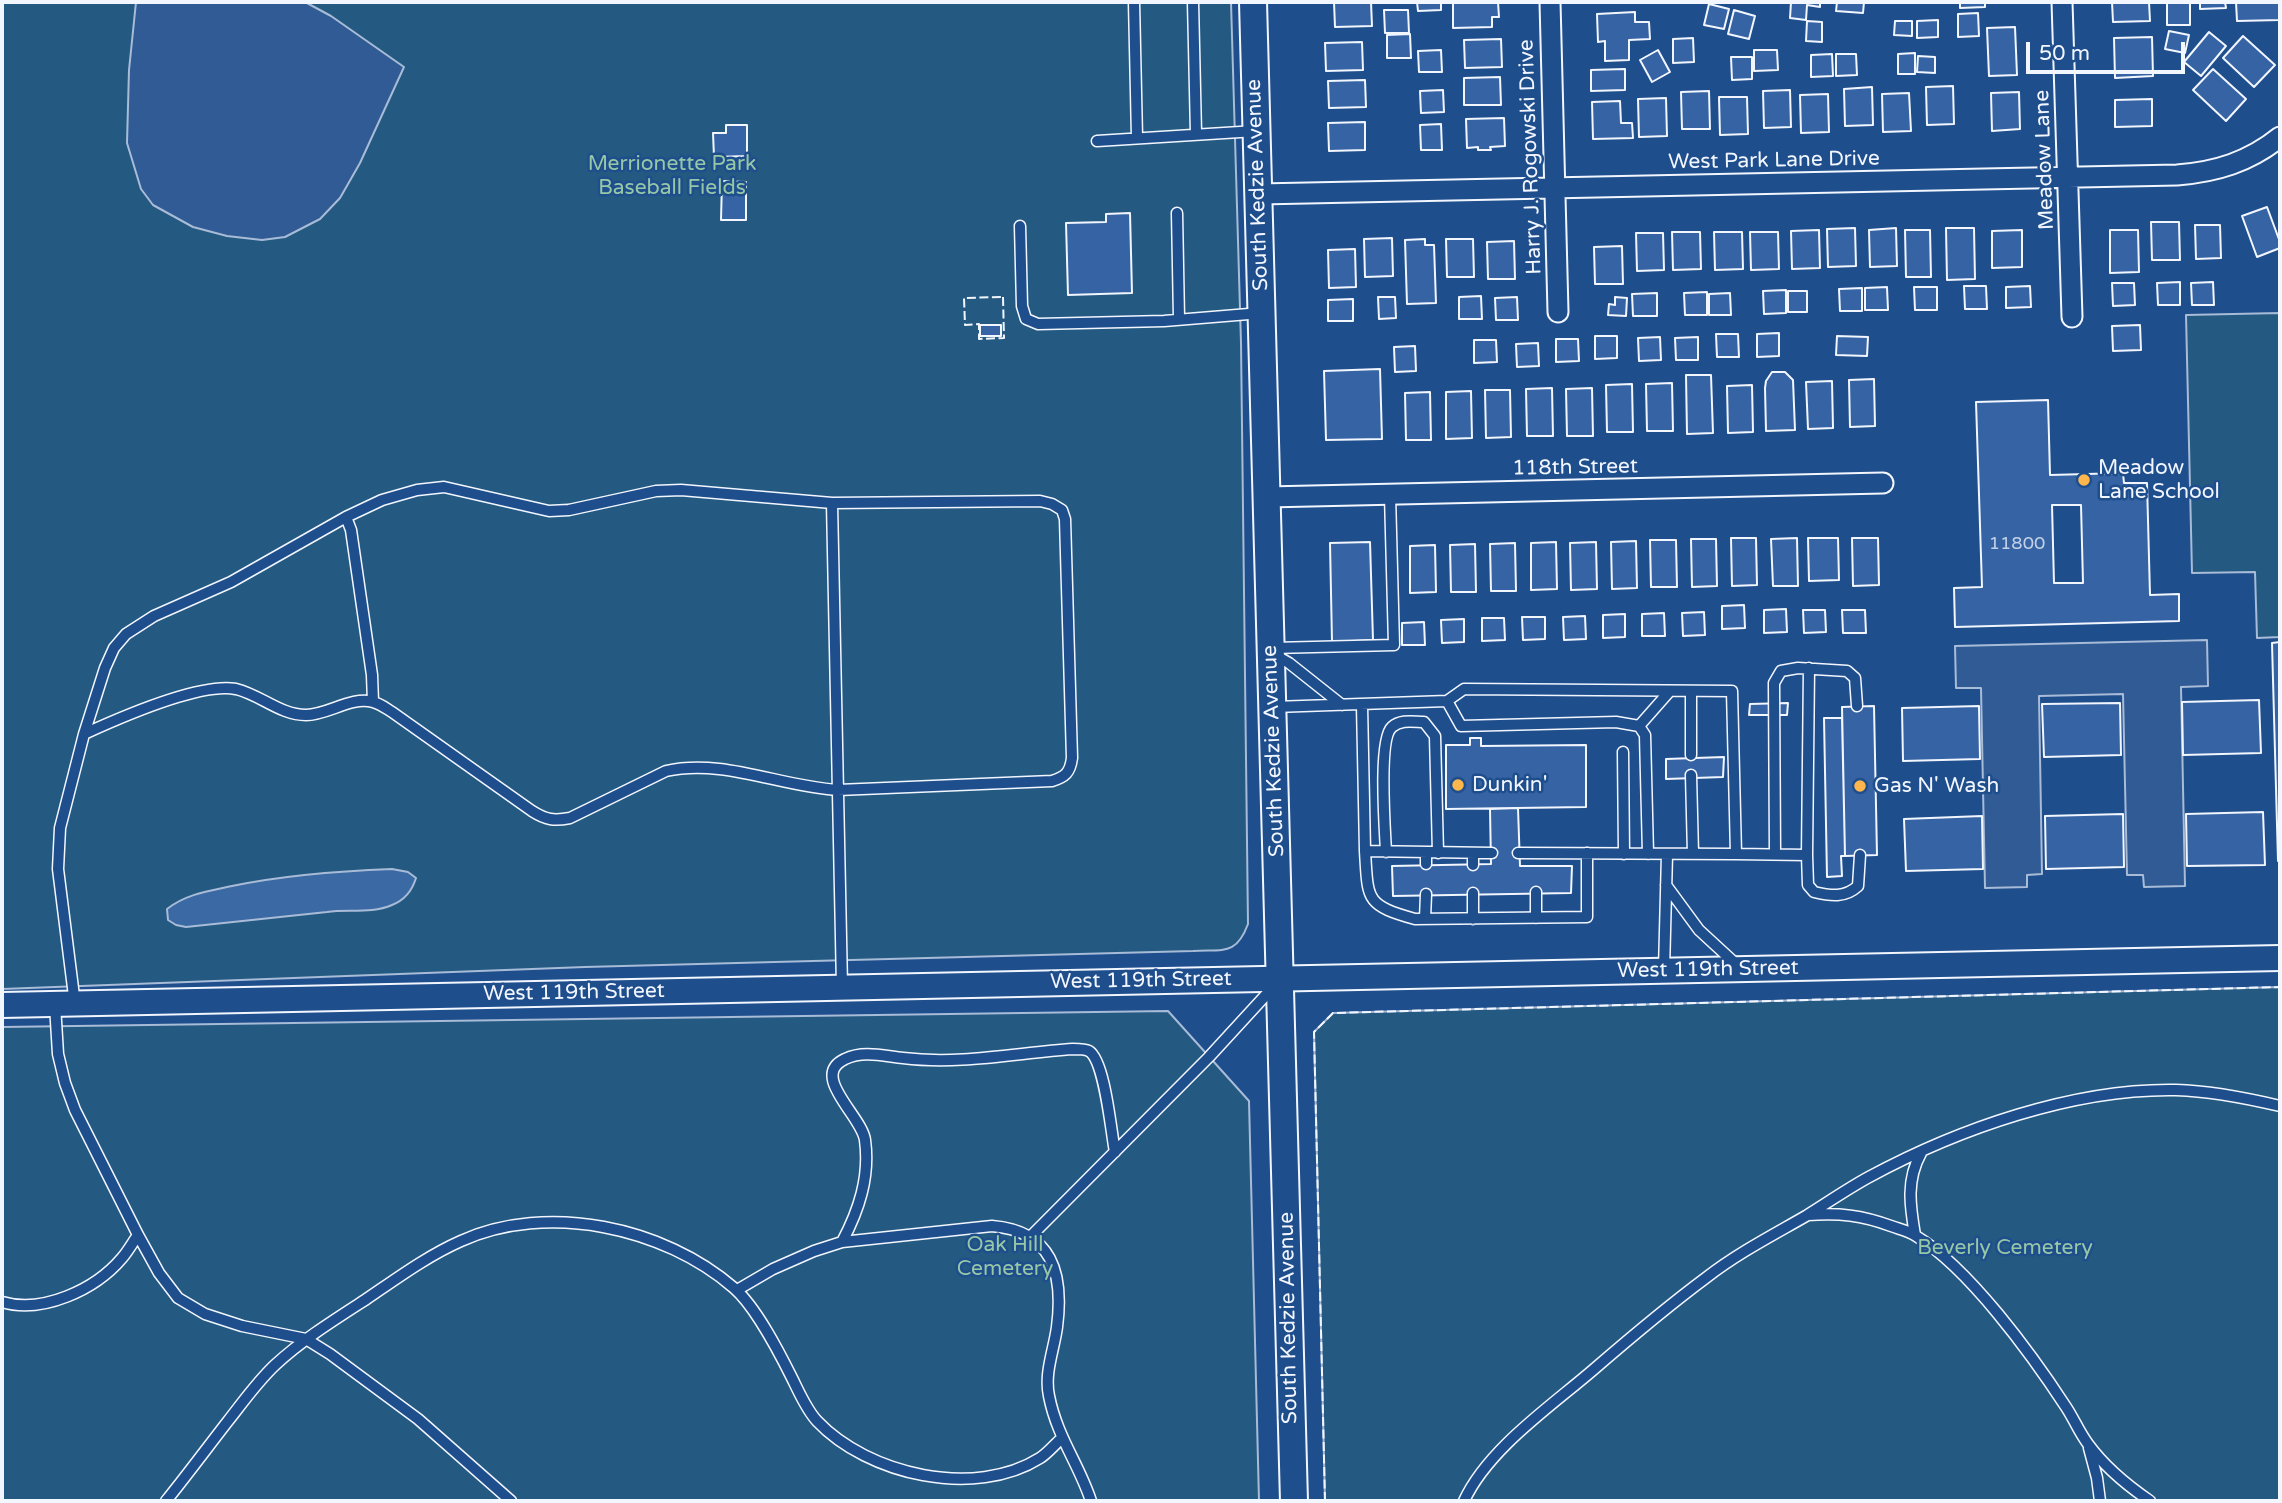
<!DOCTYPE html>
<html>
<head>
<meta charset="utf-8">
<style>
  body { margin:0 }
  #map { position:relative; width:2282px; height:1503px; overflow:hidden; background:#1f4e8c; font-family:"Varela Round",sans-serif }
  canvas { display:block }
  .frame { position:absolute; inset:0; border:4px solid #f2f6ff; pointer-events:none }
  .scale { position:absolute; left:2026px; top:42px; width:159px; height:32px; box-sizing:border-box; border:4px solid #f2f6ff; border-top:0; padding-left:9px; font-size:21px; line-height:24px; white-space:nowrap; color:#f2f6ff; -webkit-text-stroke:5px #1f4e8c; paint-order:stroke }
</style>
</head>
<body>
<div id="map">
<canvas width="2282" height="1503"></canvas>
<div class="frame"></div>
<div class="scale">50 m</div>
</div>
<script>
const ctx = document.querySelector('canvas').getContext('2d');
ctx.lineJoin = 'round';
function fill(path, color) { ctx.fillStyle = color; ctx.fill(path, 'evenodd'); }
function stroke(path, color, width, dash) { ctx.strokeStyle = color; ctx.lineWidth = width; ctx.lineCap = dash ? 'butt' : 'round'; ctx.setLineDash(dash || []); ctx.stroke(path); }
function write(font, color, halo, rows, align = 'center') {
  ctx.font = font + ' "Varela Round",sans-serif'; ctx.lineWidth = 5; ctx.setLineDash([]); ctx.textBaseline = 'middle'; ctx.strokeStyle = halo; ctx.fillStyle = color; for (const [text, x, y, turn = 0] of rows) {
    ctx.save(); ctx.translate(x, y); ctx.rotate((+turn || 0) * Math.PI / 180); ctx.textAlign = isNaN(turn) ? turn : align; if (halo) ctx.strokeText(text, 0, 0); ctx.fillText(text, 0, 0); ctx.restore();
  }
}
const green = new Path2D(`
  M2 2H1231L1241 343 1248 924C1236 956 1224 949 1193 951L585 967 2 989Z
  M2280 313V637L2257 638 2255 572 2192 573 2186 315Z
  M2280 987V1501H1325L1314 1032 1333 1013Z
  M1168 1011 1249 1101 1259 1501H2V1027Z`);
const parking = new Path2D(`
  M136 2H305L331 16 404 67 360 163 340 198 320 219 285 237 262 240 227 236 193 227 153 205 141 189 127 143 129 70Z
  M2207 640 2208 686 2181 687 2185 886 2144 887 2143 875H2127L2123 694 2039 696 2042 874 2027 875V887L1985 888 1981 688H1956L1955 646Z`);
const water = new Path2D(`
  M392 869 408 872 416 878C412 891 405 900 392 905 372 914 348 909 327 912 280 917 233 922 186 927L176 925 168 920 167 909C186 894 209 891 232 886 285 875 338 871 392 869Z`);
const building = new Path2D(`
  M1334 2H1371L1372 26 1335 27Z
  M1417 2H1441V10L1418 11Z
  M1453 2H1498L1499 17H1492V27L1453 28Z
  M1791 2H1820V7L1807 5 1806 20 1790 18Z
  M1837 2H1864L1863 13 1836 11Z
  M1960 2H1985V7L1960 8Z
  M2112 2H2149L2150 21 2113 22Z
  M2167 2H2190V25H2167Z
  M2200 2H2225L2226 8 2200 9Z
  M2236 2H2280V20L2237 21Z
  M1709 4 1729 9 1724 29 1704 25Z
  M1384 10H1408L1409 33H1385Z
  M1734 10 1755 16 1749 39 1728 34Z
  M1635 12V22H1649L1650 39 1629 40V60L1605 61V41L1598 42 1597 14Z
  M1978 13 1979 36 1958 37V14Z
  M1938 20V37L1917 38V21Z
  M1807 21 1822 22V42L1806 41Z
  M1895 21H1912V36L1894 35Z
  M2015 27 2017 75 1989 76 1987 28Z
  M2169 31 2189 35 2185 53 2165 49Z
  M2209 32 2226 46 2201 76 2184 62Z
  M1410 34 1411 58H1387V35Z
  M2243 36 2275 65 2254 87 2223 58Z
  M2152 37 2153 76 2115 78 2114 38Z
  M1693 38 1694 62 1673 63V39Z
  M1501 39 1502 67 1465 68 1464 40Z
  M1362 42 1363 70 1326 71 1325 43Z
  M1441 50 1442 72H1419L1418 51Z
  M1658 50 1670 72 1652 82 1640 60Z
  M1754 50H1777L1778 70 1754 71Z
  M1915 53V74H1898V54Z
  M1832 54 1833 76 1811 77V55Z
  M1836 54H1856L1857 75 1836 76Z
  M1918 56 1935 57V73L1917 72Z
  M1731 57H1752V79L1732 80Z
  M1625 69V90L1591 91V70Z
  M2213 69 2246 99 2226 121 2193 90Z
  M1500 77 1501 105H1464V78Z
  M1365 80 1366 107 1329 108 1328 81Z
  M1953 86 1954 124 1927 125 1926 87Z
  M1872 87 1873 125 1845 126 1844 89Z
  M1443 90 1444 112 1421 113 1420 91Z
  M1790 90 1791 127 1764 128 1763 91Z
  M1709 91 1710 129H1682L1681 92Z
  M2019 92 2020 129 1992 131 1991 93Z
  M1909 93 1911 131 1883 132 1882 94Z
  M1828 94 1829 132 1801 133 1800 95Z
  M1719 97H1747L1748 134 1720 135Z
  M1666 98 1667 136 1639 137 1638 99Z
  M2152 99V126L2115 127V100Z
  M1620 101 1621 123H1632L1633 138 1593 139 1592 102Z
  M1504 118 1505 146 1490 147 1491 150H1478V147L1467 148 1466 119Z
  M1365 122V150L1329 151 1328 123Z
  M1441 124 1442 150H1421L1420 125Z
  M726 125H747V156L714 157 713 133H726Z
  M722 181 746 182V220H721Z
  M2267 207 2280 242V248L2257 257 2242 216Z
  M1130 213 1132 293 1068 295 1066 223 1106 222V214Z
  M2151 222H2179L2180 260H2152Z
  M2195 225H2220L2221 258 2196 259Z
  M1855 228 1856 266 1828 267 1827 229Z
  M1896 228 1897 266 1870 267 1869 230Z
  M1946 228H1974L1975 279 1947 280Z
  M1819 230 1820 268 1792 269 1791 231Z
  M1905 230H1930L1931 277H1906Z
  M2022 230V267L1992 268V231Z
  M2110 230H2138L2139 272 2110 273Z
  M1672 232H1700L1701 269 1673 270Z
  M1714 232H1742L1743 269 1715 270Z
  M1750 232H1778L1779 269 1751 270Z
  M1636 233H1663L1664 270 1637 271Z
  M1392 238 1393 276 1365 277 1364 239Z
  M1425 239V245H1434L1436 303 1407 304 1405 240Z
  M1446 239H1473L1474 277H1447Z
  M1514 241 1515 279H1488L1487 242Z
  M1622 246 1623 284H1595L1594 247Z
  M1355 249 1356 287 1329 288 1328 250Z
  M2180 282V305H2158L2157 283Z
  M2213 282 2214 305H2192L2191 283Z
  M2112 283H2134L2135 305 2113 306Z
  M1964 286H1986L1987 309H1965Z
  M2030 286 2031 307 2006 308V287Z
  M1887 287 1888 310H1865V288Z
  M1914 287H1937V310H1915Z
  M1862 288V311H1840L1839 289Z
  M1786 290V313L1764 314 1763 291Z
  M1788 291H1807V312H1788Z
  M1707 292V315H1685L1684 293Z
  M1657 293V316H1633L1632 294Z
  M1730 293 1731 315H1709V294Z
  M1481 296 1482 319H1459V297Z
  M1378 297H1395L1396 318 1379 319Z
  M1517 297 1518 320H1496L1495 298Z
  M1615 297 1627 298 1626 316 1608 315 1609 304 1615 305Z
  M1353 299V321H1328V300Z
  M980 325H1001V336H980Z
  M2140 325 2141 350 2113 351 2112 326Z
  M1779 333V356L1757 357V334Z
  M1716 334H1738L1739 357H1717Z
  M1595 336H1617V358L1595 359Z
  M1837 336 1868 337 1867 356 1836 355Z
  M1660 337 1661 360 1639 361 1638 338Z
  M1698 337V360H1676L1675 338Z
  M1556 339H1578L1579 361 1556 362Z
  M1474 340H1496L1497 362 1474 363Z
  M1538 343 1539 366 1517 367 1516 344Z
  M1415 346 1416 371 1395 372 1394 347Z
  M1380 369 1382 439 1326 440 1324 371Z
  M1772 372H1785L1793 380 1795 430 1766 431 1765 388 1766 381Z
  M1686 375H1711L1713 433 1687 434Z
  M1874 379 1875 426 1850 427 1849 380Z
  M1832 381 1833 428 1808 429 1806 382Z
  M1672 383 1673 431H1647L1646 384Z
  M1632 384 1633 432H1607L1606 385Z
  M1752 385 1753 432 1728 433 1727 386Z
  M1552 388 1553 436H1527L1526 389Z
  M1592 388 1593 436H1567L1566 389Z
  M1485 390H1510L1511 437 1486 438Z
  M1471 391 1472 438 1446 439V392Z
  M1430 392 1431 440H1406L1405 393Z
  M2048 400 2050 475 2123 473 2124 483H2147L2150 595 2179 594V621L1955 627 1954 588 1982 587 1976 402ZM2052 505H2081L2083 583H2054Z
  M1731 538H1756L1757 585 1732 586Z
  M1797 538 1798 586H1773L1771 539Z
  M1808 538H1838L1839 580 1809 581Z
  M1852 538H1878L1879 585 1853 586Z
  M1691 539H1716L1717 586 1692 587Z
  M1650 540H1676L1677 587H1651Z
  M1636 541 1637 588 1612 589 1611 542Z
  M1370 542 1373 640 1332 642 1330 543Z
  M1556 542 1557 589 1531 590V543Z
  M1596 542 1597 589 1571 590 1570 543Z
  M1515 543 1516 591H1491L1490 544Z
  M1475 544 1476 592H1451L1450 545Z
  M1435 545 1436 592 1410 593V546Z
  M1744 605 1745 628 1722 629V606Z
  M1786 609 1787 632 1764 633V610Z
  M1803 610H1825L1826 632 1804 633Z
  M1842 610H1865L1866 633H1843Z
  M1704 612 1705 635 1683 636 1682 613Z
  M1664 613 1665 636H1642V614Z
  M1625 614V637L1603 638V615Z
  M1585 616 1586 639 1564 640 1563 617Z
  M1522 617H1545V639L1523 640Z
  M1482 618H1504L1505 640 1482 641Z
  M1464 619V642L1442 643 1441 620Z
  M1424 622 1425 645H1402V623Z
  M2280 642V861H2278L2272 643Z
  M2259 700 2261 753 2183 755 2182 702Z
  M1788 703 1787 715H1749L1750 704Z
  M2120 703 2121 755 2044 757 2042 704Z
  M1874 706 1877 855 1845 856 1842 707Z
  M1979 706 1980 759 1903 761 1902 708Z
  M1824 718H1842L1845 856H1841L1842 876 1827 877Z
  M1470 738H1481V746L1586 745V807L1446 809V745H1470Z
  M1724 757 1723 777 1666 779V759Z
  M1518 808 1520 866H1572L1571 893 1393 896 1392 866 1491 864 1490 809Z
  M2263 812 2265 865 2187 866 2186 814Z
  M2123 814 2124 867 2046 869 2045 816Z
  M1982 816 1983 869 1906 871 1904 819Z`);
const service = new Path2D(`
  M1134 2 1137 138
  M1193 2 1196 134
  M1097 141 1256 131
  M1177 213 1179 319
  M1020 226 1022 306 1026 319 1038 324 1164 321 1261 313
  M832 503 842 986
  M346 517 351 530 372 675 373 702
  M1273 648 1394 645 1390 495
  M1273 654 1289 663 1342 705
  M1691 692V755
  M1447 701 1461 726 1616 722 1639 726 1645 735 1648 854
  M1362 705 1365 851 1492 853
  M1274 707 1447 701 1464 689 1732 691 1736 854 1518 853
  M1639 726 1669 692
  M1623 752 1624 854
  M1691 775 1693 854
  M1365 851C1368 900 1365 905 1415 919L1587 917V853
  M1386 852C1385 830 1378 739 1392 727 1401 719 1414 722 1424 722L1435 736 1438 853
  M1426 852V864
  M1473 853V865
  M1736 854 1807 855 1808 885 1814 892C1831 896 1845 898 1858 886L1860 855
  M1775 854 1774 683 1781 671 1798 668 1847 671 1855 678 1857 706
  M1807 855 1809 668
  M1666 885 1699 930 1737 965
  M1536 892V918
  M1473 893V919
  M1425 919 1426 894
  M1664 970 1667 854
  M75 1004 58 869 60 828 84 734 105 668 114 648 126 634 154 616 231 582 346 517 382 500 417 490 444 487 549 511 569 510 656 491 681 490 832 503 1040 501 1052 504 1062 510 1065 519 1072 758C1070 773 1065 777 1052 781L838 790C781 787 723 758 666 771L570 818C554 821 546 820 532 811L392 712C387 709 379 703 373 702 351 696 328 715 306 715 280 715 261 695 236 689 200 682 119 718 84 734
  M55 1005 58 1054 65 1083 75 1110 138 1235 159 1273 178 1298 205 1314 242 1326 306 1339 330 1354 418 1419 511 1501
  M1808 1215C1840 1213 1861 1215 1891 1226 1899 1229 1909 1231 1916 1236 1969 1268 2032 1355 2066 1407 2074 1419 2079 1432 2088 1444 2104 1466 2128 1486 2150 1501
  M1915 1235C1910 1206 1906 1180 1921 1153
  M1031 1236 1209 1057 1276 984
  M842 1242C859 1210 870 1177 865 1140 862 1116 809 1076 845 1059 863 1050 884 1056 903 1058 960 1065 1016 1053 1073 1049 1078 1049 1085 1049 1089 1051 1105 1061 1111 1132 1115 1152
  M737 1290 773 1269 814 1251 842 1242 992 1226C1052 1231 1064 1273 1057 1327 1054 1350 1044 1373 1049 1396 1057 1437 1079 1464 1091 1501
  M2 1302C42 1314 95 1290 122 1258 128 1251 133 1242 138 1235
  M2089 1448 2097 1478 2100 1501
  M166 1501C187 1475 207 1448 228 1421 243 1402 257 1382 275 1365 302 1340 334 1320 365 1300 396 1279 427 1256 461 1241 547 1202 664 1227 734 1288 756 1307 779 1352 792 1378 799 1392 806 1409 817 1421 868 1475 975 1499 1040 1458 1048 1453 1054 1445 1061 1439
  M1464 1501C1488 1449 1550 1407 1593 1370 1630 1338 1668 1306 1707 1277 1738 1253 1773 1235 1806 1216 1827 1203 1847 1189 1869 1177 1958 1129 2074 1088 2176 1090 2212 1091 2246 1098 2280 1106`);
const minor = new Path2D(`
  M1550 2 1558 312
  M2062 2 2072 317
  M1259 194 2177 175C2216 172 2249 162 2280 137
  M1267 497 1883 483`);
const tertiary = new Path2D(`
  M2 1005 2280 958`);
const secondary = new Path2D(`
  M1253 2 1294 1501`);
const fence = new Path2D(`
  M1003 297 1004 338 979 339V324L965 325 964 298Z
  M1325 1501 1314 1032 1333 1013 2280 987`);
const markers = [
  [2084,480,7,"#ffb74d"],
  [1458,785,7,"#ffb74d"],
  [1860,786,7,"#ffb74d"]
];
const numberNames = [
  ["11800",2017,544]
];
const streetNames = [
  ["Harry J. Rogowski Drive",1531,157,-92],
  ["Meadow Lane",2045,160,-92],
  ["West Park Lane Drive",1774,161,-1],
  ["South Kedzie Avenue",1258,185,-92],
  ["118th Street",1575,468,-1],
  ["South Kedzie Avenue",1274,751,-92],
  ["West 119th Street",1708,970,-1],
  ["West 119th Street",1141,981,-1],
  ["West 119th Street",574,993,-1],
  ["South Kedzie Avenue",1289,1318,-91]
];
const parkNames = [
  ["Merrionette Park",672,164],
  ["Baseball Fields",672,188],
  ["Oak Hill",1005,1245],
  ["Cemetery",1005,1269],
  ["Beverly Cemetery",2005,1248]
];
const poiNames = [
  ["Meadow",2098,468],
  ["Lane School",2098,492],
  ["Dunkin'",1472,785],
  ["Gas N' Wash",1874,786]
];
fill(green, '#245a82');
stroke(green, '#a8bbd7', 2);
fill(parking, '#305b95');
stroke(parking, '#a8bbd7', 2);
fill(water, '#3b69a3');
stroke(water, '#a8bbd7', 2);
fill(building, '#3563a3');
stroke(building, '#f2f6ff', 2);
stroke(service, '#f2f6ff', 13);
stroke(minor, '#f2f6ff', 23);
stroke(tertiary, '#f2f6ff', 28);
stroke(secondary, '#f2f6ff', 30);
stroke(service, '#1f4e8c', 10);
stroke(minor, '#1f4e8c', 19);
stroke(tertiary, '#1f4e8c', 24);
stroke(secondary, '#1f4e8c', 26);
stroke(fence, '#f2f6ff', 2, [9, 3.5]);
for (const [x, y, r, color] of markers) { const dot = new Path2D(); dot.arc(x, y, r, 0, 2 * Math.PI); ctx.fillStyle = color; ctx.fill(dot); stroke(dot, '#1f4e8c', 2.5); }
write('18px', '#c3d1e8', null, numberNames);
write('21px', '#f2f6ff', '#1f4e8c', streetNames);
write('21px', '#97c8a6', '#1f4e8c', parkNames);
write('21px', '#f2f6ff', '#1f4e8c', poiNames, 'left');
</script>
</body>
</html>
